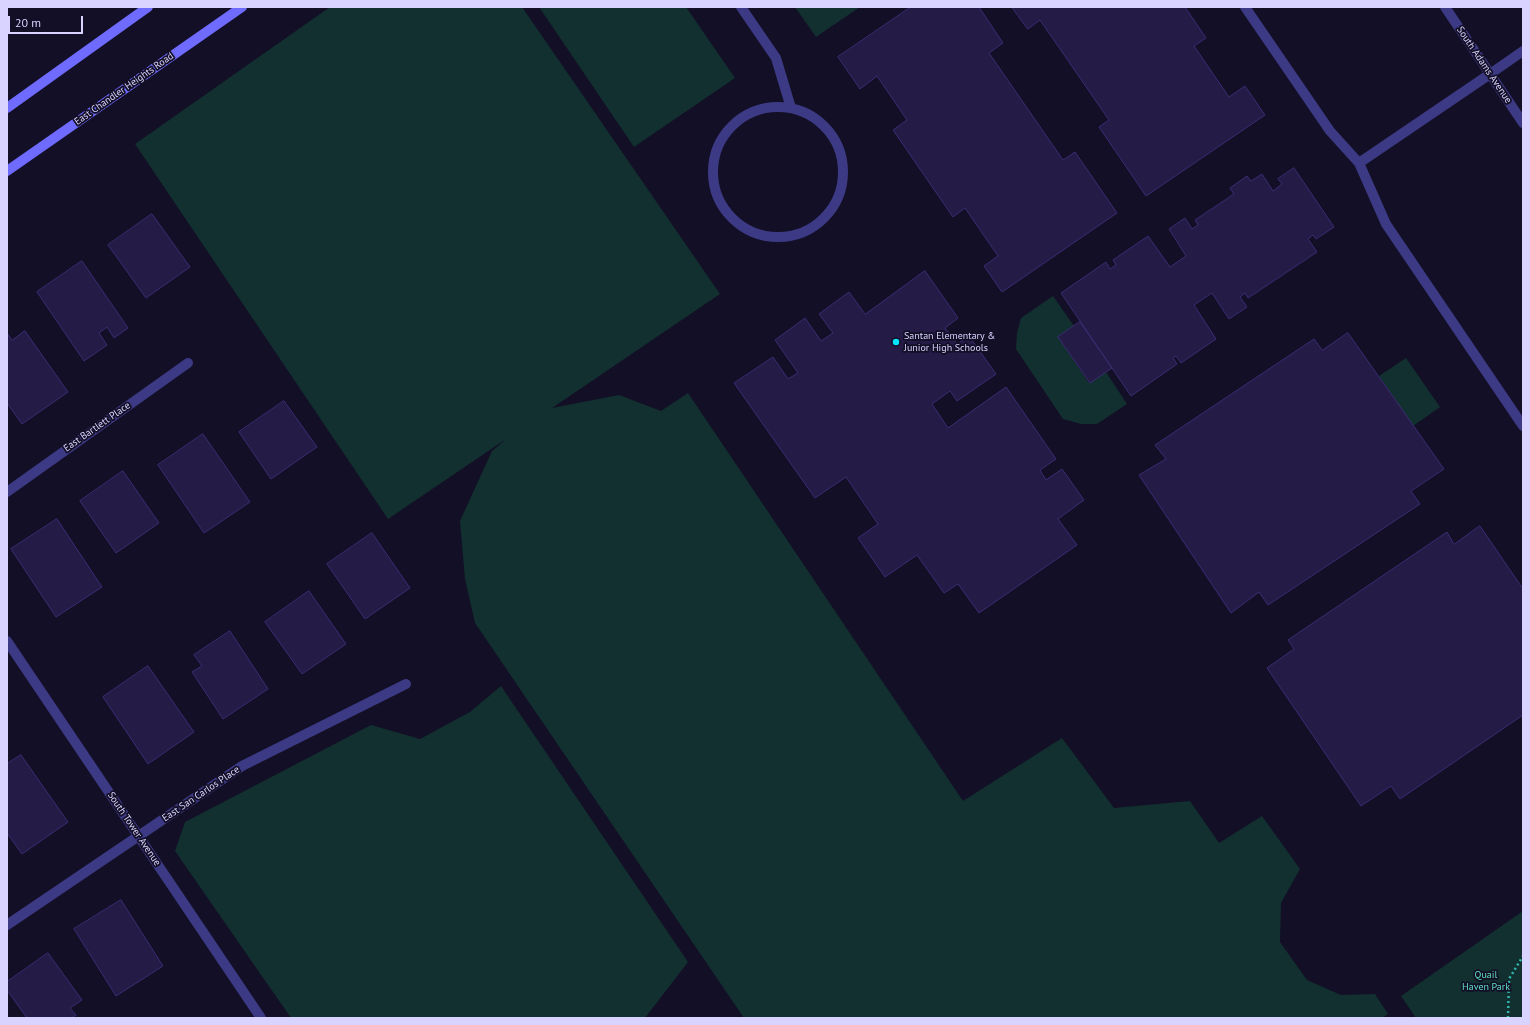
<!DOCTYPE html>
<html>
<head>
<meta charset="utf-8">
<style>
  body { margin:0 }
  #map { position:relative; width:1530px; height:1025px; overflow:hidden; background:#130f26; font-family:"PT Sans",sans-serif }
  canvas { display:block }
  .frame { position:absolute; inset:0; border:8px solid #d9d4ff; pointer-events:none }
  .scale { position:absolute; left:8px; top:16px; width:75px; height:18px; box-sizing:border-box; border:2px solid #d9d4ff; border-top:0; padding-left:5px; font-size:12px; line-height:14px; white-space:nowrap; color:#d9d4ff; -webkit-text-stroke:3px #130f26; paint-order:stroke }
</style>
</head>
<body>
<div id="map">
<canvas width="1530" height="1025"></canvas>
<div class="frame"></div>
<div class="scale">20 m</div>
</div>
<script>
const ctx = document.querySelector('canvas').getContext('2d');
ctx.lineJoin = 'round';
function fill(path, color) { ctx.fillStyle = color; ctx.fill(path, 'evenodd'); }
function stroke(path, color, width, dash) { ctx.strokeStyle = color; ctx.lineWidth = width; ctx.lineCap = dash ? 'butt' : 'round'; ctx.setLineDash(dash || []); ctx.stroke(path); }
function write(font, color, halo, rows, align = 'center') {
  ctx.font = font + ' "PT Sans",sans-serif'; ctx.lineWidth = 3.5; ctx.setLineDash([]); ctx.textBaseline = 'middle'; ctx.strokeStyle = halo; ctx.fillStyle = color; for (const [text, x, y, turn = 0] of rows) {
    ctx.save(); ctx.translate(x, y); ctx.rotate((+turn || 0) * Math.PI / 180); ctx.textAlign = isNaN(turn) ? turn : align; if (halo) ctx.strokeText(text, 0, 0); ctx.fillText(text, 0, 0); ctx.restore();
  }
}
const green = new Path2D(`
  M330 7H522L720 294 552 408 619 395 661 411 688 393 963 801 1062 738 1114 808 1190 801 1219 843 1262 816 1300 869 1281 903 1280 942 1307 980 1341 995 1375 994 1388 1014 1382 1018H744L475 623 465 579 460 521 492 451 506 439 388 519 135 144Z
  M539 7H686L735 78 634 147Z
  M795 7H860L816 37Z
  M1053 296 1074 326 1058 337 1089 383 1106 372 1127 404 1097 424H1081L1063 419 1016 349 1017 333 1021 318Z
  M1406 358 1440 407 1413 426 1379 376Z
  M501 686 688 962 645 1018H291L175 851 185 822 371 725 420 739 470 712Z
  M1523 911V1018H1416L1401 996Z`);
const building = new Path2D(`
  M911 7H979L1003 43 989 53 1063 160 1075 152 1117 213 1002 292 984 266 998 256 965 208 953 217 893 130 907 120 877 76 860 89 838 57Z
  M1012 7H1185L1206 38 1194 46 1229 97 1245 86 1265 115 1146 196 1099 127 1109 120 1040 20 1028 29Z
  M1294 168 1334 227 1316 239 1313 235 1308 239 1317 252 1248 298 1245 293 1240 297 1247 307 1229 319 1212 293 1194 305 1216 339 1181 363 1176 356 1173 358 1177 364 1131 396 1061 293 1106 262 1110 269 1116 265 1113 260 1148 236 1170 267 1186 256 1169 229 1185 218 1192 229 1198 225 1195 220 1234 194 1230 188 1247 176 1251 181 1262 174 1273 191 1282 184 1278 179Z
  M152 214 190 267 146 298 108 245Z
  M82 261 128 328 114 338 107 327 99 333 107 345 84 361 37 292Z
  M925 271 958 318 945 328 957 344 969 336 996 374 957 401 950 391 932 404 948 428 1006 387 1056 459 1040 470 1046 480 1062 469 1084 500 1058 519 1077 545 979 613 958 584 944 593 917 555 885 577 858 538 878 524 846 477 815 498 734 383 773 357 788 379 798 373 775 340 805 318 821 341 833 333 819 314 849 292 865 314Z
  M1080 322 1112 368 1090 383 1058 337Z
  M25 331 68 392 22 424 7 403V333L12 340Z
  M1348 333 1444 469 1411 491 1420 504 1268 605 1259 592 1231 613 1139 475 1166 459 1155 445 1314 339 1322 350Z
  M284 401 317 447 271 479 239 432Z
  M203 434 250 502 204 533 158 465Z
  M123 471 159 523 116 553 80 501Z
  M57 519 102 587 56 617 11 549Z
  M1480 526 1523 589V715L1400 799 1391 786 1361 806 1267 668 1294 649 1288 640 1447 532 1454 544Z
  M372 533 410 588 365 619 327 564Z
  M309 591 346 644 302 674 265 622Z
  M230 631 268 689 223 719 192 672 202 666 194 655Z
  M148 666 194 732 148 764 103 697Z
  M21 755 68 822 22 854 7 833V764Z
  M121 900 163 966 116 996 74 929Z
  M48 953 82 1000 70 1008 76 1015 72 1018H27L7 990V982Z`);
const path = new Path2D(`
  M1508 1018 1509 979 1523 956`);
const lane = new Path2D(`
  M741 7 776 58 791 108
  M1245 7 1330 131 1359 163 1386 224 1523 426
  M713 172a65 65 0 1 1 130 0a65 65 0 1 1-130 0Z
  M1359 163 1490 74`);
const street = new Path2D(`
  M1445 7 1523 123
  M1490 74 1523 51
  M7 492 188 363
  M7 641 261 1018
  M7 925 242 766 406 684`);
const secondary = new Path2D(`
  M7 108 148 7
  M7 171 242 7`);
const markers = [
  [896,342,4,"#00e5ff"]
];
const streetNames = [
  ["South Adams Avenue",1484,65,56],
  ["East Chandler Heights Road",124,89,-35],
  ["East Bartlett Place",97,427,-35],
  ["East San Carlos Place",201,794,-34],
  ["South Tower Avenue",134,829,56]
];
const poiNames = [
  ["Santan Elementary &",904,336],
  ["Junior High Schools",904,348]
];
const parkNames = [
  ["Quail",1486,975],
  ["Haven Park",1486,987]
];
fill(green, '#12302f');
fill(building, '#241b47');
stroke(building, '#3b2d73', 1);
stroke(path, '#2fb8b0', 2.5, [2, 3]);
stroke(lane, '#3d3a85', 10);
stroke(street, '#3d3a85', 10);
stroke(secondary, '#6f6bff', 10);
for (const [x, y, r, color] of markers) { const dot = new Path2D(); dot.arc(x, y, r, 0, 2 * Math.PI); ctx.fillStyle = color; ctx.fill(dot); stroke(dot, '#130f26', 1.5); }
write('10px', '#d9d4ff', '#130f26', streetNames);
write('10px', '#d9d4ff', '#130f26', poiNames, 'left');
write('10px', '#5fe0c0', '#130f26', parkNames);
</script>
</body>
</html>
